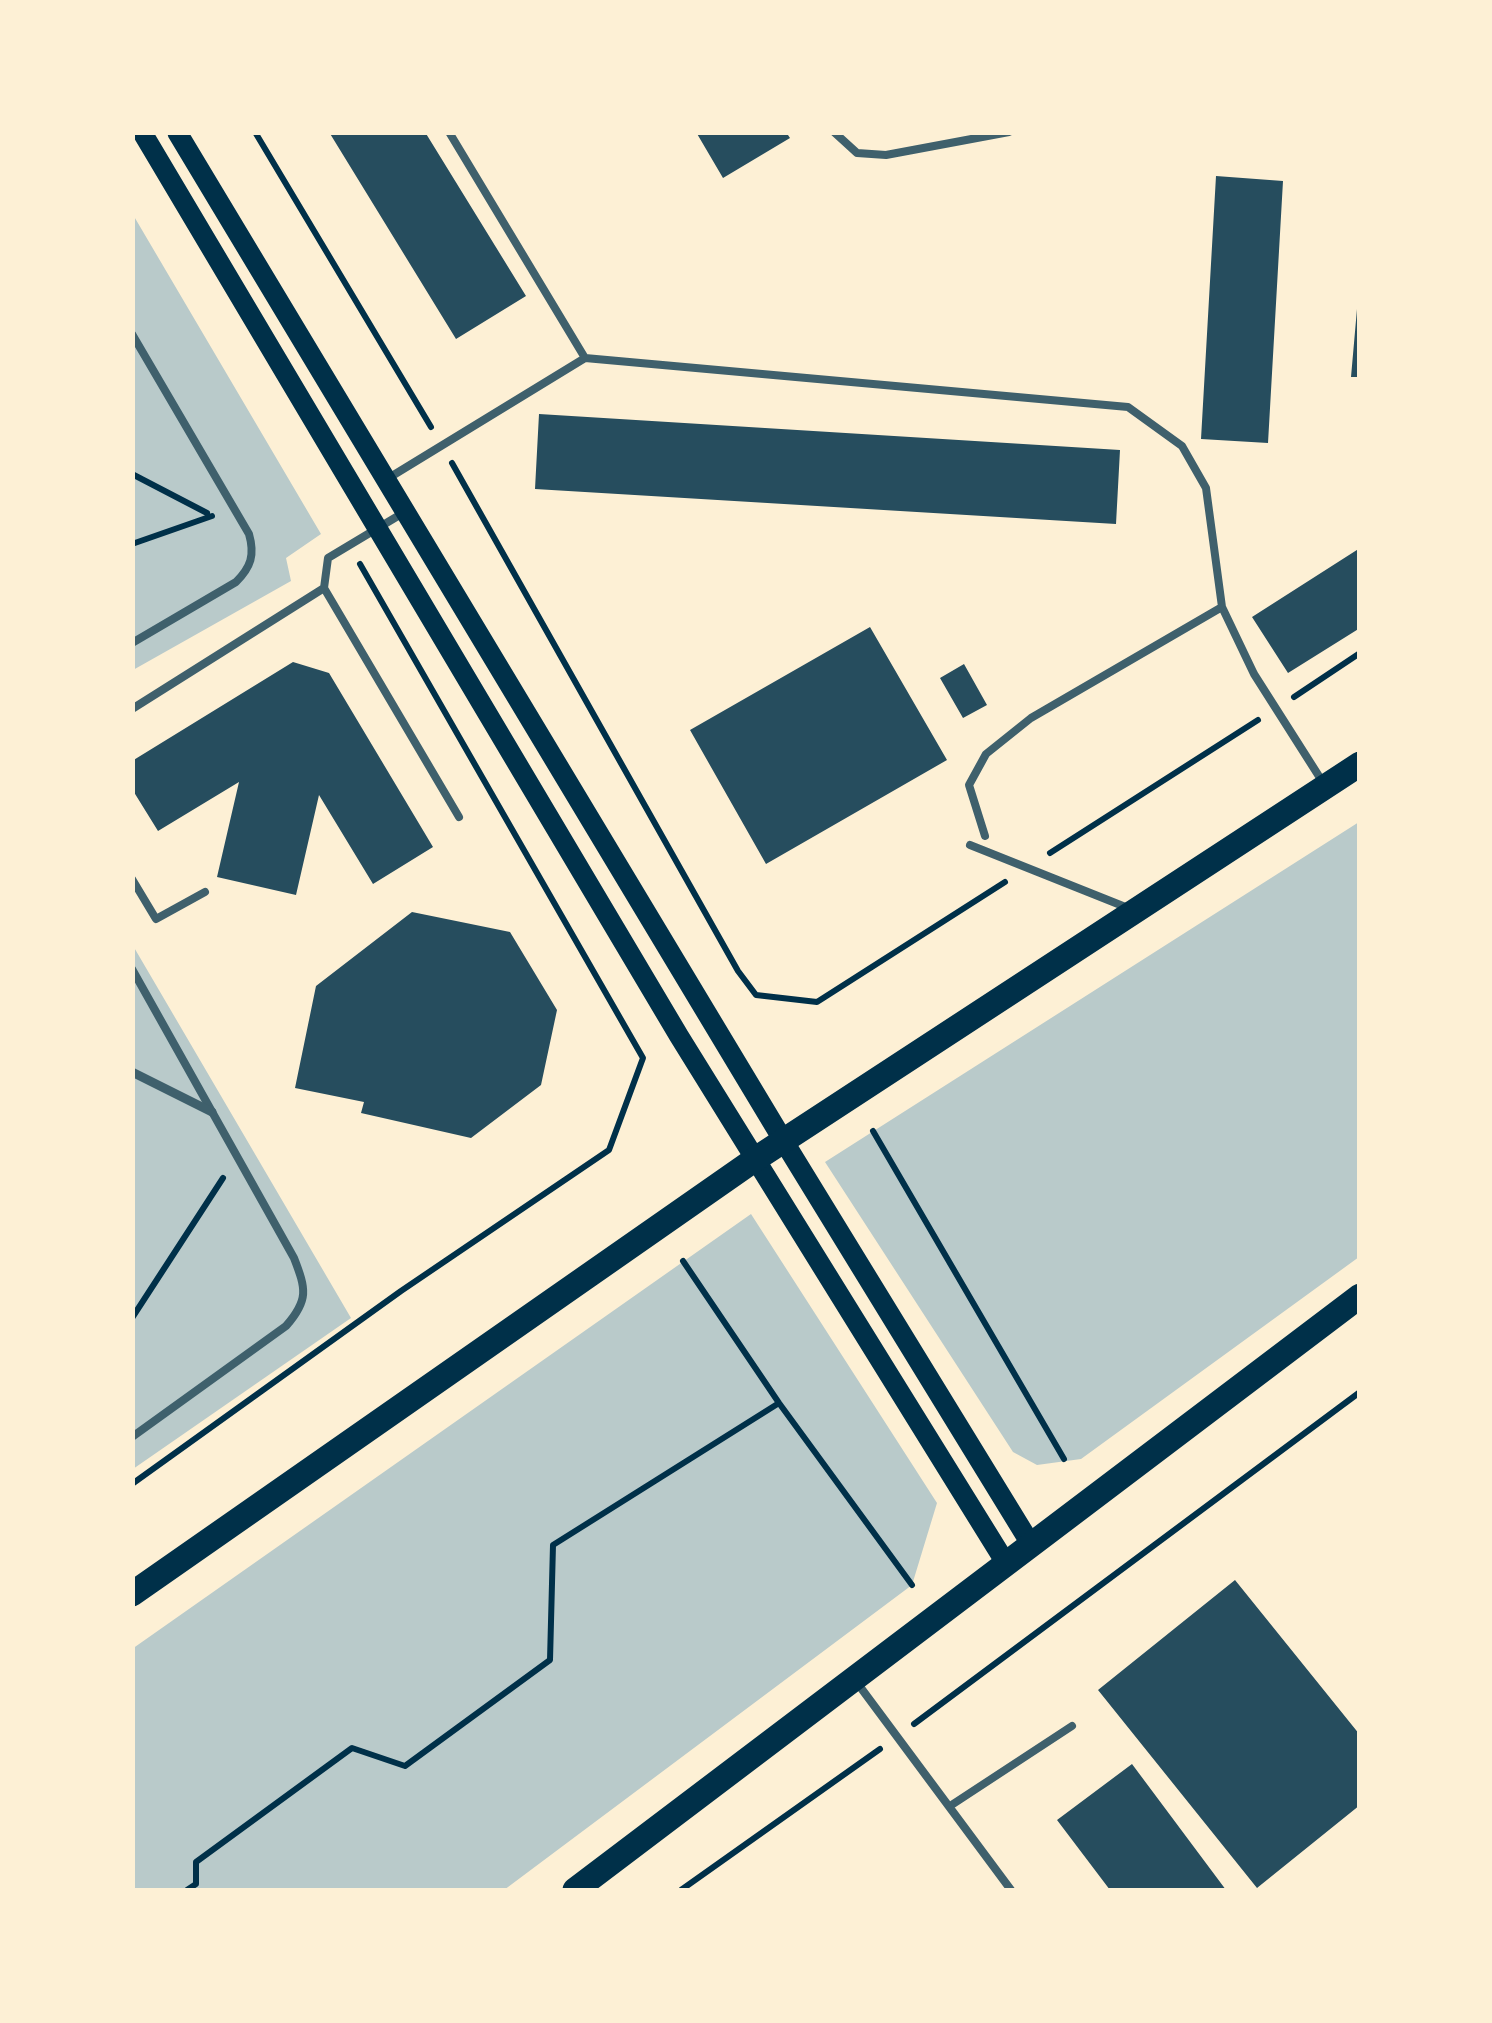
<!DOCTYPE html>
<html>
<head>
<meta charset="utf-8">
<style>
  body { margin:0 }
  #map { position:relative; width:1492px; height:2023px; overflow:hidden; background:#fdf0d5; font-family:Inter,sans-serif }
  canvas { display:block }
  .frame { position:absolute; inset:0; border:135px solid #fdf0d5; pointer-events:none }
</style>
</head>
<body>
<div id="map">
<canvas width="1492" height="2023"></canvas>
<div class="frame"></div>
</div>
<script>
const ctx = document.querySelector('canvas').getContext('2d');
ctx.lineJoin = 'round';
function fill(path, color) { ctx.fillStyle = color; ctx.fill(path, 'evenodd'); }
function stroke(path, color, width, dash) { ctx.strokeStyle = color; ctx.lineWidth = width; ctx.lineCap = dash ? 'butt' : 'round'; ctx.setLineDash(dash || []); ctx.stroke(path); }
const green = new Path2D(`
  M132 213 321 534 286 558 291 581 133 670Z
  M1359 822V1257L1081 1459 1037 1465 1013 1452 825 1162Z
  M132 944 351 1318 133 1469H132Z
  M751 1214 937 1503 912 1585 504 1890H133L132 1649Z`);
const building = new Path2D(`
  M329 132H425L526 296 456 339Z
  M696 132H786L790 138 723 178Z
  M1216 176 1283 181 1268 443 1201 439Z
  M1357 309H1360V377H1351Z
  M539 414 1120 450 1116 524 535 489Z
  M1360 548V628L1288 673 1252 617Z
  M870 627 947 760 766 864 690 730Z
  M293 662 329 673 433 847 373 884 319 795 296 895 217 877 239 782 158 831 132 789V761Z
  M964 664 987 705 963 718 940 678Z
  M412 912 510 932 557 1010 541 1085 471 1138 361 1113 364 1102 295 1088 316 986Z
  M1235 1580 1360 1735V1805L1257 1888 1098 1690Z
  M1132 1764 1226 1890H1110L1057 1820Z`);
const path = new Path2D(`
  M255 132 431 427
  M452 463 738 971 756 995 817 1002 1005 882
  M132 474 207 513
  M132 544 212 516
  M1294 697 1360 653
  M1050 853 1258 720
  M873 1131 1064 1459
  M683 1261 779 1403 912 1585
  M132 1318 223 1178
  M132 1484 401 1291 609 1150 643 1058 360 564
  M914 1724 1360 1392
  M187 1890 196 1884V1862L352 1748 405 1766 550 1660 553 1545 779 1403
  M681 1890 880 1749`);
const service = new Path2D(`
  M449 132 585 358 1128 407 1182 446 1206 488 1222 607 1254 674 1322 781
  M834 132 857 153 886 155 1009 132
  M132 334 249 534C255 555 251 567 236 582L132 643
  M387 479 585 358
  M403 513 328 558 324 588 459 817
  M132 709 324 588
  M985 836 969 785 986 754 1031 718 1222 607
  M970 845 1128 908
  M132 879 156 919 205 892
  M132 969 294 1258C306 1289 309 1300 286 1326L132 1437
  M858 1684 1011 1890
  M950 1806 1072 1726`);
const pedestrian = new Path2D(`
  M132 1072 212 1112`);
const secondary = new Path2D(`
  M142 132 679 1036 1007 1565
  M177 132 783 1140 1032 1546`);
const primary = new Path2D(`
  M132 1594 754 1160 1360 764
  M575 1890 1360 1296`);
fill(green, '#b9caca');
fill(building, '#264d5e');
stroke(path, '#003049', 6);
stroke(service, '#3f606c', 8);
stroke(pedestrian, '#3f606c', 9);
stroke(secondary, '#003049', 20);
stroke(primary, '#003049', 25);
</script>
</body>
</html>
